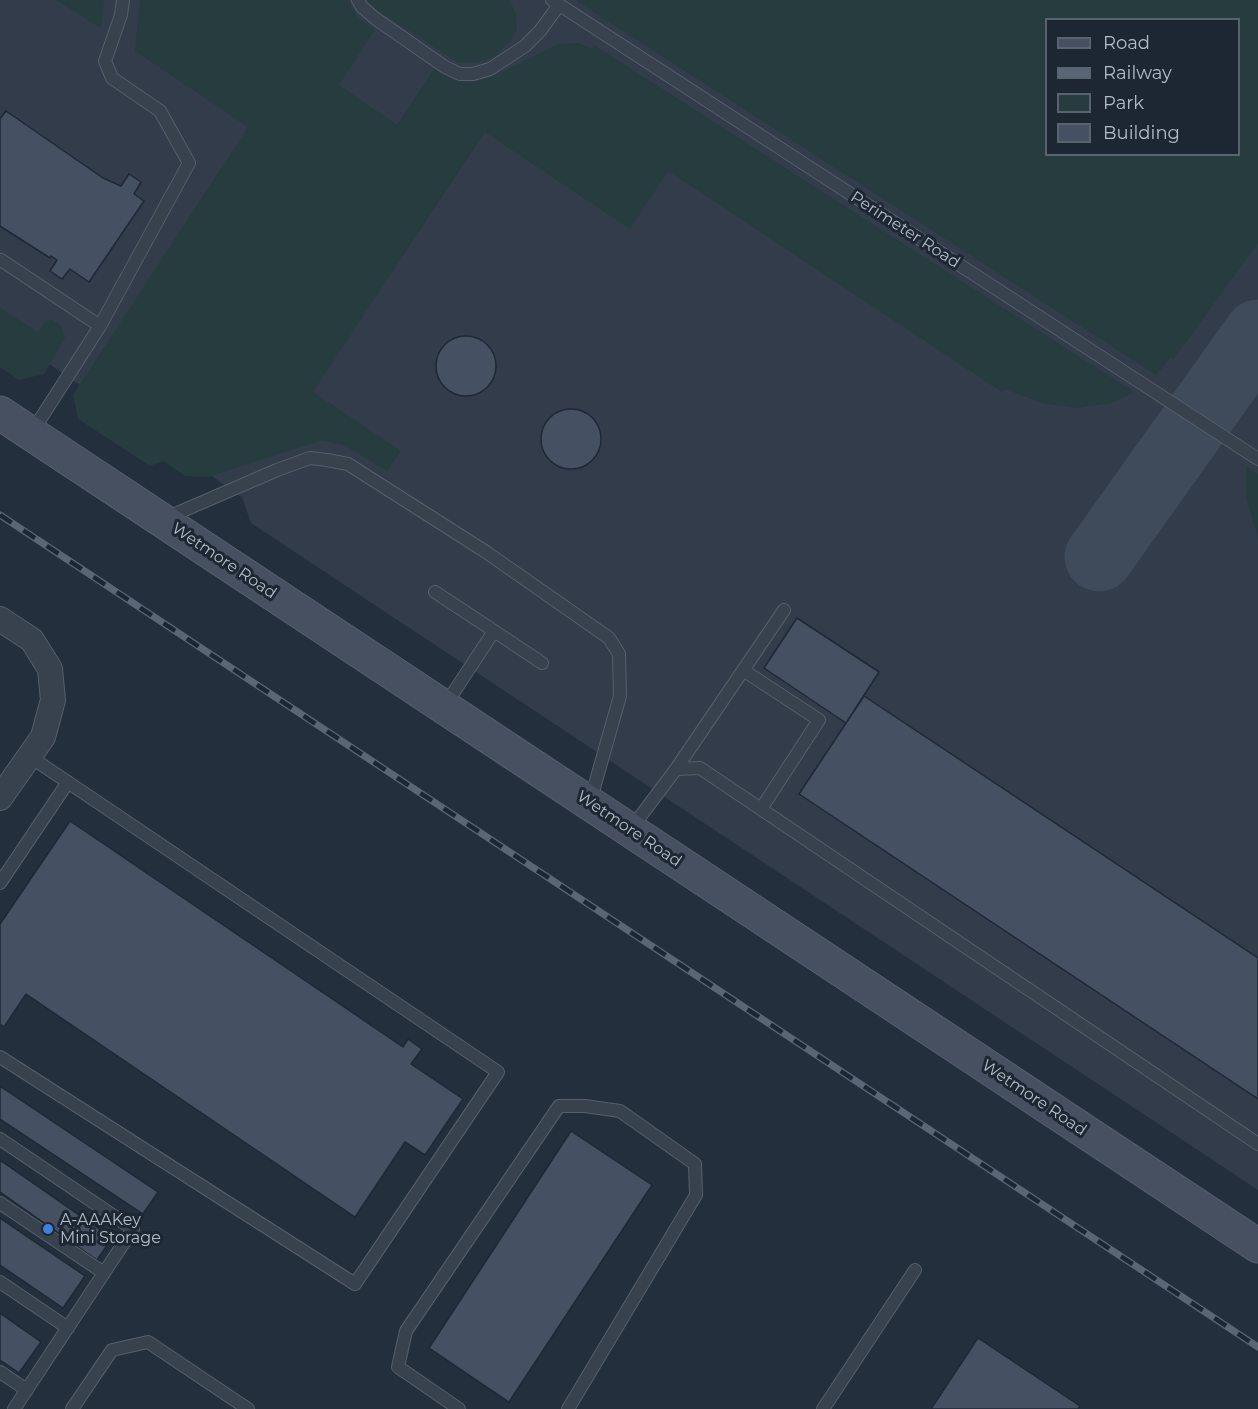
<!DOCTYPE html>
<style>
body{margin:0}
#map{position:relative;width:1258px;height:1409px;overflow:hidden;background:#242f3e;font-family:Montserrat,sans-serif}
canvas{display:block}
.legend{position:absolute;left:1045px;top:18px;width:195px;height:138px;box-sizing:border-box;background:#1d2633;border:2px solid #59626f;margin:0;padding:8px 10px;list-style:none;font-size:18px;color:#b4bcc9}
.legend li{display:flex;align-items:center;gap:12px;height:30px}
.legend b{width:30px;border:2px solid #59626f}
</style>
<div id="map">
<canvas width="1258" height="1409"></canvas>
<ul class="legend">
<li><b style="height:8px;background:#465061"></b>Road</li>
<li><b style="height:8px;background:#5a6575"></b>Railway</li>
<li><b style="height:16px;background:#263c3f"></b>Park</li>
<li><b style="height:16px;background:#455162"></b>Building</li>
</ul>
</div>
<script>
const context = document.querySelector('canvas').getContext('2d');
context.lineJoin = 'round';
function fillPath(path, color) { context.fillStyle = color; context.fill(path, 'evenodd'); }
const toPath = rows => new Path2D(rows.map(r => 'M' + r).join(''));
function strokePath(path, color, width, dash) { context.strokeStyle = color; context.lineWidth = width; context.lineCap = dash ? 'butt' : 'round'; context.setLineDash(dash || []); context.stroke(path); }
function label(font, color, halo, rows, align = 'center') {
  context.font = font + ' Montserrat,sans-serif'; context.lineWidth = 6; context.setLineDash([]); context.textBaseline = 'middle'; context.strokeStyle = halo; context.fillStyle = color; for (const [text, x, y, turn = 0] of rows) {
    context.save(); context.translate(x, y); context.rotate((+turn || 0) * Math.PI / 180); context.textAlign = isNaN(turn) ? turn : align; if (halo) context.strokeText(text, 0, 0); context.fillText(text, 0, 0); context.restore();
  }
}
const airport = toPath([
 [0,0,1258,0,1258,1190,251,523,242,497,0,330],
 [1046,20,1238,20,1238,154,1046,154]
]);
const green = toPath([
 [56,0,104,0,101,28],
 [140,0,348,0,357,16,375,30,339,85,397,125,434,69,455,81,474,82,494,76,559,44,579,43,592,49,594,45,1134,392,1111,403,1077,408,1042,403,1005,389,1002,392,668,171,630,229,485,132,313,392,401,451,387,471,346,446,322,440,208,477,185,476,164,461,150,466,78,419,73,395,248,127,135,51],
 [367,0,509,0,516,13,517,29,511,41,493,57,476,63,458,63,385,15,383,17],
 [575,0,1258,0,1258,243,1174,359,1171,357,1156,375],
 [1046,20,1238,20,1238,154,1046,154],
 [0,308,38,332,46,321,52,320,60,325,65,338,44,374,19,380,0,367],
 [1246,466,1258,474,1258,537,1246,498]
]);
const taxiway = toPath([
 [1099,557,1258,334]
]);
const building = toPath([
 [6,111,103,178,121,186,129,174,141,182,134,194,144,201,89,282,70,269,62,279,50,271,57,260,51,256,50,258,0,226,0,119,6,111],
 '436 366a30 30 0 1 1 60 0a30 30 0 1 1-60 0Z',
 '541 439a30 30 0 1 1 60 0a30 30 0 1 1-60 0Z',
 [797,618,879,672,846,723,764,668,797,618],
 [864,696,1258,958,1258,1099,799,794,864,696],
 [70,821,403,1047,408,1039,422,1049,411,1064,463,1099,425,1155,405,1142,355,1217,26,994,4,1027,0,1024,0,924,70,821],
 [0,1086,158,1192,143,1214,0,1119,0,1086],
 [571,1131,652,1185,509,1402,429,1348,571,1131],
 [0,1160,112,1238,97,1260,0,1192,0,1160],
 [0,1218,85,1276,63,1308,0,1265,0,1218],
 [0,1313,41,1342,19,1373,0,1360,0,1313],
 [978,1338,1080,1406,1078,1409,931,1409,978,1338]
]);
const service = toPath([
 [358,0,362,7,376,19,445,67,460,74,473,74,490,69,525,46,540,31,559,5],
 [552,0,1258,459],
 [1,260,100,326],
 [32,432,100,326,189,163,160,111,112,78,105,61,121,15,123,0],
 [166,518,277,470,310,458,327,460,348,464,486,552,609,638,619,654,620,696,590,802],
 [435,592,494,631,444,707],
 [494,631,542,663],
 [743,670,819,720,761,809],
 [676,769,784,610],
 [630,830,676,769,700,768,1258,1144],
 [0,883,68,782],
 [0,1057,355,1284,498,1072,29,756],
 [0,1139,133,1229,14,1409],
 [0,1203,104,1273],
 [0,1282,68,1328],
 [0,1372,27,1390],
 [72,1409,112,1350,148,1342,248,1409],
 [459,1409,398,1367,406,1331,559,1106,585,1106,620,1111,695,1164,696,1195,568,1409],
 [823,1409,915,1270]
]);
const minor = toPath([
 [0,619,32,640,50,669,53,700,43,737,0,798]
]);
const secondary = toPath([
 [0,413,1258,1246]
]);
const rail = toPath([
 [0,515,1258,1347]
]);
const markers = [
 [48,1229,6,"#3f7fe0"]
];
const streetNames = [
 ["Perimeter Road",905,230,33],
 ["Wetmore Road",224,561,34],
 ["Wetmore Road",629,829,34],
 ["Wetmore Road",1034,1098,34]
];
const poiNames = [
 ["A-AAAKey",60,1220],
 ["Mini Storage",60,1238]
];
fillPath(airport, '#323c4b');
fillPath(green, '#263c3f');
strokePath(taxiway, '#3f4a5a', 69);
fillPath(building, '#455162');
strokePath(building, '#1f2835', 1.5);
strokePath(service, '#565f6c', 14);
strokePath(minor, '#565f6c', 26);
strokePath(secondary, '#565f6c', 35);
strokePath(service, '#38414e', 12);
strokePath(minor, '#38414e', 24);
strokePath(secondary, '#465061', 33);
strokePath(rail, '#5a6575', 7);
strokePath(rail, '#1d2633', 4.5, [14]);
for (const [x, y, r, color] of markers) { const dot = new Path2D(); dot.arc(x, y, r, 0, 2 * Math.PI); context.fillStyle = color; context.fill(dot); strokePath(dot, '#1d2633', 2); }
label('16px', '#b4bcc9', '#1d2633', streetNames);
label('16px', '#b4bcc9', '#1d2633', poiNames, 'left');
</script>
